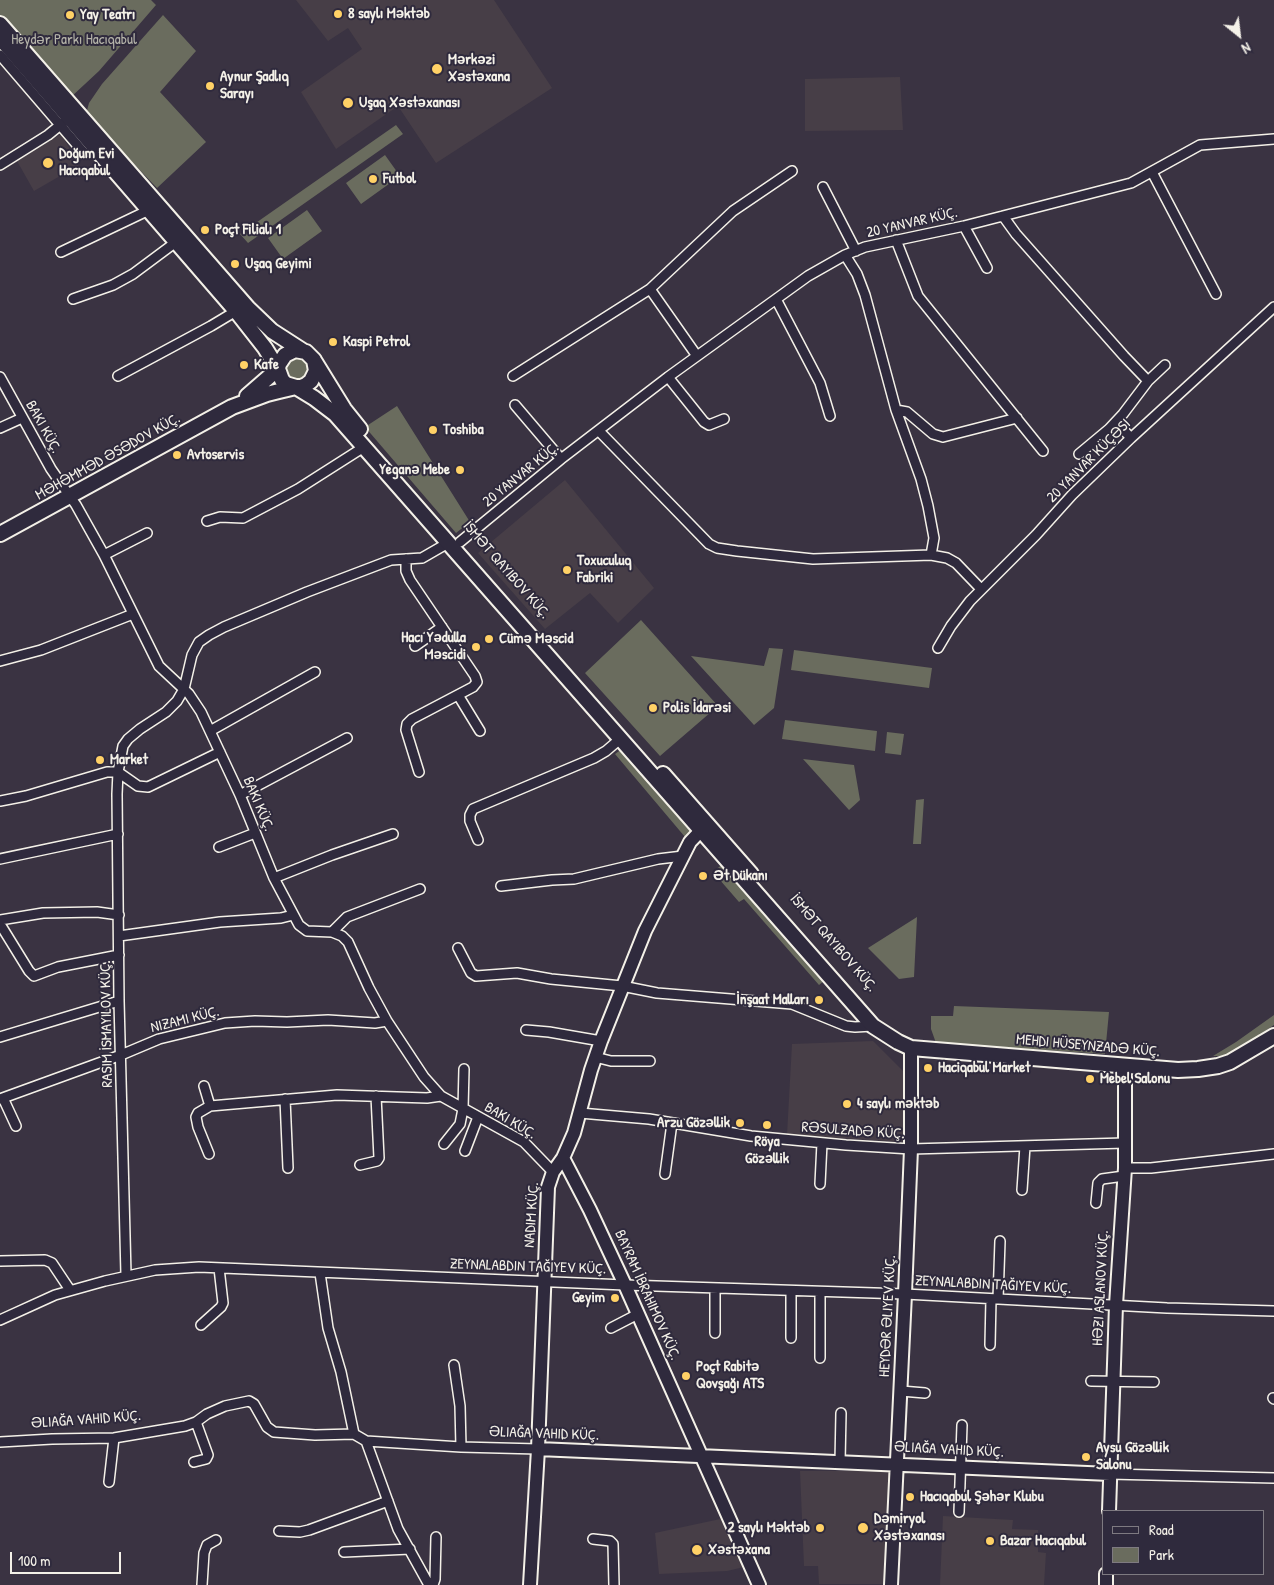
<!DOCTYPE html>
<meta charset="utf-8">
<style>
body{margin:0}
#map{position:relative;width:1274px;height:1585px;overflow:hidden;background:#3a3342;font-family:"Patrick Hand",sans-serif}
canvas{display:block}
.legend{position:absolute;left:1102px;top:1510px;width:162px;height:65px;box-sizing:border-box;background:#2f2a3d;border:1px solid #7e7a81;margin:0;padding:6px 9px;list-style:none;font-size:15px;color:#f4f1e8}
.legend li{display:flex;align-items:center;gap:10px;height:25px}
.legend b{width:25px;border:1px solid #7e7a81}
.north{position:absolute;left:1214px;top:10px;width:50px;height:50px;-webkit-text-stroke:4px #2f2a3d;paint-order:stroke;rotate:151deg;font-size:14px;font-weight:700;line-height:20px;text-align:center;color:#f4f1e8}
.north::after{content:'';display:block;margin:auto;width:18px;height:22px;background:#f4f1e8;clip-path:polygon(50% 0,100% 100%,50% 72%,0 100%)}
.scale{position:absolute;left:10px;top:1552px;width:111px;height:22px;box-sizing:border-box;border:2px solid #f4f1e8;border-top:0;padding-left:6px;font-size:15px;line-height:18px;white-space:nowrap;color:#f4f1e8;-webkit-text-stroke:4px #2f2a3d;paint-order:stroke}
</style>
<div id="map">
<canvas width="1274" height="1585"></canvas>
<ul class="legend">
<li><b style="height:6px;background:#2f2a3d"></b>Road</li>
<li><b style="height:14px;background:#6a6c5e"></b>Park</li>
</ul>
<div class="north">N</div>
<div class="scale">100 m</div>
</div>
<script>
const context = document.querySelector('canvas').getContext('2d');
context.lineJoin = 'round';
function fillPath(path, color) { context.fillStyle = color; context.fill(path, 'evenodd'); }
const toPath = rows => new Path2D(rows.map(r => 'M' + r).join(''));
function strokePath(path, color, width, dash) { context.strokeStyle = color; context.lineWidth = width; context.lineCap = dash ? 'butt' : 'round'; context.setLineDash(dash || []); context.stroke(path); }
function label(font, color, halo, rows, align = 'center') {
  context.font = font + ' "Patrick Hand",sans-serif'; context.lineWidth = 4; context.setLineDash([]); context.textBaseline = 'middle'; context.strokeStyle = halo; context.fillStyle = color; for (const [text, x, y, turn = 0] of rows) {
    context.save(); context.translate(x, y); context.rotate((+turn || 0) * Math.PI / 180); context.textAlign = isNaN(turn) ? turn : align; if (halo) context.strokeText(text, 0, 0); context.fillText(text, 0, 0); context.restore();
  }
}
const built = toPath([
 [296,0,494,0,552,88,436,163,398,106,336,149,301,92,362,49,348,28,328,41],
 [900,77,903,130,805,131,805,79],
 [61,134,79,165,34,191,17,161],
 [565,480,654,588,618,623,590,593,545,629,478,553],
 [873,1041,905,1073,905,1142,787,1135,792,1044],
 [800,1471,891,1471,885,1584,819,1584,818,1566,804,1566],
 [943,1516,1013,1520,1012,1529,1038,1530,1038,1552,1046,1553,1044,1585,940,1585],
 [725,1518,744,1567,727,1571,659,1574,655,1533]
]);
const green = toPath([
 [0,0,151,0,156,5,99,71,71,97,0,15],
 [163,15,196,51,160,92,206,142,157,188,86,114,89,103,102,84],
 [396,125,403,134,248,243,240,234],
 [385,155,400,176,361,204,346,183],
 [307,210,322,231,283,259,268,238],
 '286 369a11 11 0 1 1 22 0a11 11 0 1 1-22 0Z',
 [397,406,470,522,456,533,365,427],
 [641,620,718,706,660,756,585,673],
 [769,648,783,649,774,708,754,725,691,656,764,666],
 [794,650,932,668,929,688,791,670],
 [785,720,877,731,875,751,782,739],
 [887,732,904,734,901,755,885,753],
 [622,749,691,829,685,837,615,754],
 [803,759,854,765,860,800,849,810],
 [924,799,921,844,913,844,916,800],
 [724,863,825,980,819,985,744,899,739,902,713,872],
 [917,917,914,977,899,979,868,948],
 [954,1006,1109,1012,1105,1054,936,1043,931,1029,931,1016,953,1016],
 [1274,1015,1274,1025,1228,1056,1213,1056,1236,1042]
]);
const street = toPath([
 [0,55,85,154],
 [0,165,48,135,64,122],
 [1152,172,1216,294],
 [823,187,856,251],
 [1003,216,1016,234,1124,356,1148,381],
 [964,226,987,268],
 [896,240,918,296,1043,451],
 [61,252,149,210],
 [845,255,857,274,865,295,896,410,921,479,928,506,934,538,931,555],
 [650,289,697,356],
 [73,299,113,285,133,274,176,242],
 [776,299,820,383,830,416],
 [118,376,211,326,236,311],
 [513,376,650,289,733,211,792,171],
 [0,377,51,469,76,505,104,555,159,666,189,694,201,712,240,795,274,878,299,925,307,931,332,932,342,936,348,942,369,988,387,1021,424,1077,441,1096,524,1142,553,1172],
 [668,377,704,422,709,425,724,419],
 [515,405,561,459],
 [896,410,907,412,933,434,943,437,1017,418],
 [1116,422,1131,438],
 [0,428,22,418],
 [599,431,709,544,717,548,737,551,813,559,931,555,947,558,956,563,981,589],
 [1079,454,1109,429,1123,414,1148,381,1165,365],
 [207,521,220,517,243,518,298,489,364,447],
 [460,542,561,459,668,377,808,276,845,255,865,247,964,226,1131,183,1200,145,1274,139],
 [104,555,147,533],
 [406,559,406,571,410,580,475,676,477,682,473,687,412,719,407,724,406,730,419,772],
 [415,646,442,627],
 [938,648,951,626,970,601,1036,535,1072,495,1131,438,1274,307],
 [0,661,41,650,133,614],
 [458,695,480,731],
 [210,731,315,672],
 [240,795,347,738],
 [0,801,26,796,107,772,118,772,138,786,148,787,220,752],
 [478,840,470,821,470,815,473,809,594,758,606,751,620,739],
 [219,847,255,833],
 [0,859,118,834],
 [274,878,332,855,393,834],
 [501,886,552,880,574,879,658,859,683,856],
 [0,920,43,913,97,912,119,915],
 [0,924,29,971,34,976,58,967,119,955],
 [332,932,347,917,420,889],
 [119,936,220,922,281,918,293,915],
 [458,948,471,973,476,976,517,973,551,979,622,986,657,993,792,1004,846,1026,855,1027,873,1026],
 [526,1030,549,1032,601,1041],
 [0,1037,119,1001],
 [595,1057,611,1061,650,1061],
 [204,1086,210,1106],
 [3,1098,16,1126],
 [0,1099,121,1055,159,1039,225,1023,255,1021,287,1022,328,1020,375,1023,387,1021],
 [285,1099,288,1168],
 [580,1113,649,1119,751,1136,846,1145,911,1149,1125,1143],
 [444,1144,460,1124,463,1109,464,1069],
 [465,1151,478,1117],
 [209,1154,198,1127,196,1117,198,1113,210,1106,337,1095,427,1098,441,1096],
 [360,1165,377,1161,379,1158,376,1096],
 [1125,1168,1151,1168,1274,1154],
 [665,1174,672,1123],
 [820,1184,822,1143],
 [1022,1190,1025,1146],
 [1096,1203,1098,1183,1102,1179,1124,1176],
 [0,1261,45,1260,52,1263,70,1290],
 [320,1273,328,1328,341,1372,354,1434],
 [126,1275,119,1001,117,794,118,772,123,746,128,739,140,729,166,712,177,701,184,689,192,655,199,642,209,635,224,627,307,592,391,560,422,558,448,543],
 [791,1291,791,1338],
 [998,1299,1000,1241],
 [0,1320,55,1295,105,1281,155,1270,199,1267,625,1285,905,1294,1167,1308,1274,1311],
 [201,1325,221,1307,223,1303,219,1268],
 [611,1328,638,1314],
 [715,1333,715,1288],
 [990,1345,991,1299],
 [820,1358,820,1292],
 [454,1365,460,1406,461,1447],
 [1091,1381,1154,1382],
 [901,1391,925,1393],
 [1273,1398,1274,1399],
 [366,1441,398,1529,429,1585],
 [0,1442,52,1439,114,1438,185,1426,196,1422,207,1414,225,1406,249,1401,254,1404,267,1427,274,1432,315,1435,354,1434,366,1441,461,1447,538,1449],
 [194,1462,206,1459,208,1455,196,1422],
 [840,1462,841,1413],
 [1110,1474,1274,1478],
 [109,1482,114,1438],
 [959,1512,962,1425],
 [279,1531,300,1532,309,1530,388,1501],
 [593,1539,610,1541,613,1544,614,1585],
 [344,1552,410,1549],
 [202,1585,204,1553,207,1545,216,1540],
 [433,1585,435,1579,436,1537]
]);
const secondary = toPath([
 [563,1158,590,1210,625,1285,759,1585],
 [538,1449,1110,1474],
 [1109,1511,1116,1305,1125,1168,1125,1066],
 [530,1585,538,1449,548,1187,553,1172,563,1158,574,1133,591,1070,601,1041,645,931,690,842,707,824],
 [891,1585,905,1294,911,1149,911,1048],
 [1106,1585,1106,1574]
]);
const primary = toPath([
 [0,24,248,308,272,331,303,351],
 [0,38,236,311,265,348,278,369,247,396],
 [315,362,344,409,360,429],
 [0,534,232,407,267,394,279,391,296,387,301,387,306,385,311,381,316,371,314,360,306,352,295,350,285,355,279,364,278,369,282,380,286,384,296,387,314,398,335,414,873,1026,898,1042,911,1048,1178,1070,1198,1069,1218,1066,1230,1062,1274,1036],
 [663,774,751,874]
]);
const markers = [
 [338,14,5,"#ffd166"],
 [70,15,5,"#ffd166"],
 [437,69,6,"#ffd166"],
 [210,86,5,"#ffd166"],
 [348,103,6,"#ffd166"],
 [48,163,6,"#ffd166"],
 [373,179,5,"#ffd166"],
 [205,230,5,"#ffd166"],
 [235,264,5,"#ffd166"],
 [333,342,5,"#ffd166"],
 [244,365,5,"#ffd166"],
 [433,430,5,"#ffd166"],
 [177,455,5,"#ffd166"],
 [460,470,5,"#ffd166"],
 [567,570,5,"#ffd166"],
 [489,639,5,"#ffd166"],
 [476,647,5,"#ffd166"],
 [653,708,5,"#ffd166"],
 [100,760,5,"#ffd166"],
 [703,876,5,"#ffd166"],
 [819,1000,5,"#ffd166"],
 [928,1068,5,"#ffd166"],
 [1090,1079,5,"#ffd166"],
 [847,1104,5,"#ffd166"],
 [740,1123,5,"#ffd166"],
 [767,1125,5,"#ffd166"],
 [615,1298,5,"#ffd166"],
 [686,1376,5,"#ffd166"],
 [1086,1457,5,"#ffd166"],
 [910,1497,5,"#ffd166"],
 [820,1528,5,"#ffd166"],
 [863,1528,6,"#ffd166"],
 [990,1541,5,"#ffd166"],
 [697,1550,6,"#ffd166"]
];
const poiNames = [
 ["8 saylı Məktəb",348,14],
 ["Yay Teatrı",80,15],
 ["Mərkəzi",448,60],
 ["Xəstəxana",448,77],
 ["Aynur Şadlıq",220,77],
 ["Sarayı",220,94],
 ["Uşaq Xəstəxanası",359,103],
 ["Doğum Evi",59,154],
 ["Hacıqabul",59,171],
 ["Futbol",383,179],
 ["Poçt Filialı 1",215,230],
 ["Uşaq Geyimi",245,264],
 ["Kaspi Petrol",343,342],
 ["Kafe",254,365],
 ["Toshiba",443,430],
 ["Avtoservis",187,455],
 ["Yeganə Mebe",450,470,"right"],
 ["Toxuculuq",577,561],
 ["Fabriki",577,578],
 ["Hacı Yədulla",466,638,"right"],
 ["Məscidi",466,655,"right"],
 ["Cümə Məscid",499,639],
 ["Polis İdarəsi",663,708],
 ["Market",110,760],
 ["Ət Dükanı",713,876],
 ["İnşaat Malları",809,1000,"right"],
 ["Haciqabul Market",938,1068],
 ["Mebel Salonu",1100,1079],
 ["4 saylı məktəb",857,1104],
 ["Arzu Gözəllik",730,1123,"right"],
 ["Röya",767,1142,"center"],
 ["Gözəllik",767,1159,"center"],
 ["Geyim",605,1298,"right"],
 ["Poçt Rabitə",696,1367],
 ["Qovşağı ATS",696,1384],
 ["Aysu Gözəllik",1096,1448],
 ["Salonu",1096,1465],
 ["Hacıqabul Şəhər Klubu",920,1497],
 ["Dəmiryol",874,1519],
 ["Xəstəxanası",874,1536],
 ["2 saylı Məktəb",810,1528,"right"],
 ["Bazar Hacıqabul",1000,1541],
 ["Xəstəxana",708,1550]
];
const parkNames = [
 ["Heydər Parkı Hacıqabul",74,40]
];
const streetNames = [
 ["20 YANVAR KÜÇ.",912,223,-13],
 ["BAKI KÜÇ.",43,427,61],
 ["MƏHƏMMƏD ƏSƏDOV KÜÇ.",108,457,-29],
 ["20 YANVAR KÜÇƏSI",1089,461,-45],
 ["20 YANVAR KÜÇ.",521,475,-39],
 ["İSMƏT QAYIBOV KÜÇ.",506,570,49],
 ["BAKI KÜÇ.",258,804,67],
 ["İSMƏT QAYIBOV KÜÇ.",833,943,49],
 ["NIZAMI KÜÇ.",185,1020,-14],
 ["RASIM İSMAYILOV KÜÇ.",107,1024,-91],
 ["MEHDI HÜSEYNZADƏ KÜÇ.",1088,1046,5],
 ["BAKI KÜÇ.",510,1121,31],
 ["RƏSULZADƏ KÜÇ.",853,1131,4],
 ["NADIM KÜÇ.",532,1215,-86],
 ["ZEYNALABDIN TAĞIYEV KÜÇ.",528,1267,2],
 ["ZEYNALABDIN TAĞIYEV KÜÇ.",993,1285,3],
 ["HƏZI ASLANOV KÜÇ.",1101,1288,-87],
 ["BAYRAM İBRAHIMOV KÜÇ.",647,1295,66],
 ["HEYDƏR ƏLIYEV KÜÇ.",888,1316,-87],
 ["ƏLIAĞA VAHID KÜÇ.",86,1420,-4],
 ["ƏLIAĞA VAHID KÜÇ.",544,1434,2],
 ["ƏLIAĞA VAHID KÜÇ.",949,1450,3]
];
fillPath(built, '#473e47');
fillPath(green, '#6a6c5e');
strokePath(street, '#f4f1e8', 12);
strokePath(secondary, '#f4f1e8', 16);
strokePath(primary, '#f4f1e8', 18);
strokePath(street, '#2f2a3d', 9);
strokePath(secondary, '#2f2a3d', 12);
strokePath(primary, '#2f2a3d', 14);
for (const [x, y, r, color] of markers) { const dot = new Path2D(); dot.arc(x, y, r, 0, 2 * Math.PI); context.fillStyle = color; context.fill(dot); strokePath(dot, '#2f2a3d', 2); }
label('bold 15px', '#f4f1e8', '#2f2a3d', poiNames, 'left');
label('15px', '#b6b5aa', '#2f2a3d', parkNames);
label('15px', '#f4f1e8', '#2f2a3d', streetNames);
</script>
